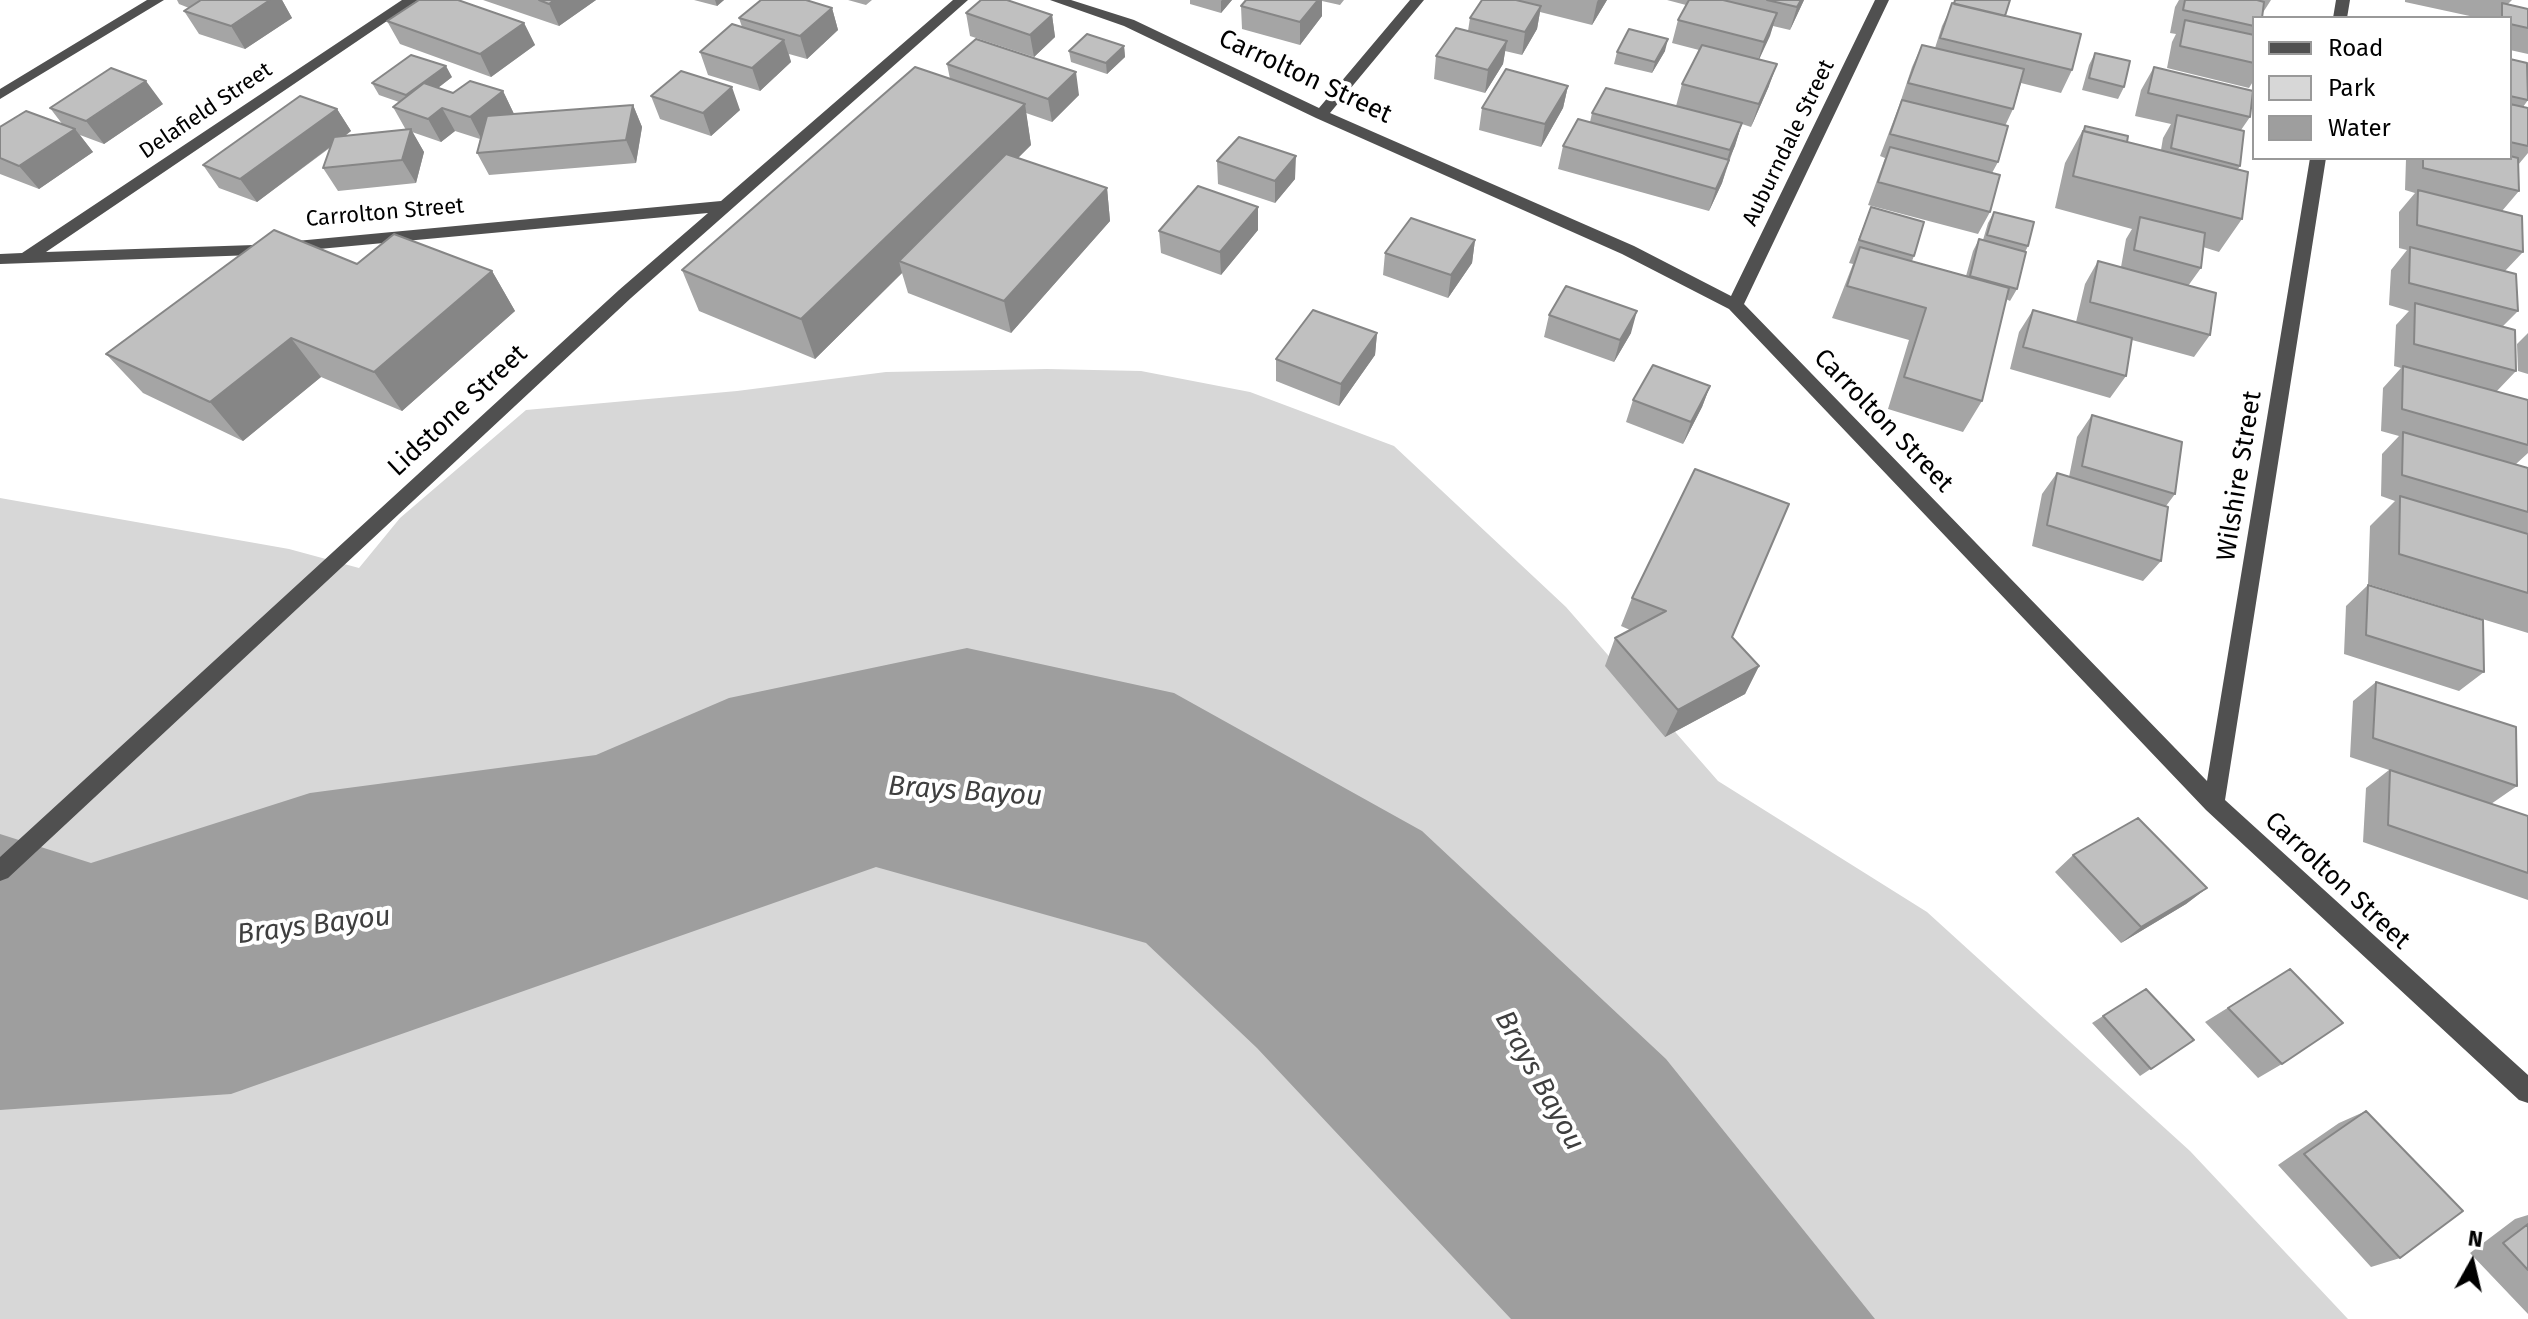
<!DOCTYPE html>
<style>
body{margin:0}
#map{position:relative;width:2528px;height:1319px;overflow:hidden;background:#fff;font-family:"Fira Sans",sans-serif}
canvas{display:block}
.legend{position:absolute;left:2252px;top:16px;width:260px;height:144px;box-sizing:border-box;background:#fff;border:2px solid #999;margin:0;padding:10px 14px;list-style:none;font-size:24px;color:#000}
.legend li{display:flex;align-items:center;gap:16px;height:40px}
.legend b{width:40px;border:2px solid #999}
.north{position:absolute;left:2432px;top:1223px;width:80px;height:80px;-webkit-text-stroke:6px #fff;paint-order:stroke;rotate:8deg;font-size:22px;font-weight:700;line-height:32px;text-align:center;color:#000}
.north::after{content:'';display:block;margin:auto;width:28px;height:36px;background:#000;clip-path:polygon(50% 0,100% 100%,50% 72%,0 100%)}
</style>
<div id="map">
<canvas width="2528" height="1319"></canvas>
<ul class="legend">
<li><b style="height:10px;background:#505050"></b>Road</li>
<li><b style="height:22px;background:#d7d7d7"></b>Park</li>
<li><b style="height:22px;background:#9e9e9e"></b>Water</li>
</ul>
<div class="north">N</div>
</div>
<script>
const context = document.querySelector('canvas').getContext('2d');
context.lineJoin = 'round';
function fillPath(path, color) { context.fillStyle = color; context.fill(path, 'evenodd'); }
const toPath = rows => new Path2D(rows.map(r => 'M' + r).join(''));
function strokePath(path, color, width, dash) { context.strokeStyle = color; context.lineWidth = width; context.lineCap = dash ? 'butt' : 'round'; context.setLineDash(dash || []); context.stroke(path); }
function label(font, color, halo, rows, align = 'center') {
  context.font = font + ' "Fira Sans",sans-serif'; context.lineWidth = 8; context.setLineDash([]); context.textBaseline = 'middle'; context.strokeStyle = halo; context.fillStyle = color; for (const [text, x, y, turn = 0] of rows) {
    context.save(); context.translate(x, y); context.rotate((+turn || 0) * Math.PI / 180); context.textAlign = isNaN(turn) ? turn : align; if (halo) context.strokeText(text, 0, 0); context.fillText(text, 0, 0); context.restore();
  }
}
const green = toPath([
 [1047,369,1141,371,1250,392,1394,446,1566,607,1718,781,1927,912,2190,1151,2348,1319,0,1319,0,498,289,549,359,568,400,518,526,410,737,391,886,372]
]);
const water = toPath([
 [967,648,1174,693,1422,831,1666,1059,1875,1319,1511,1319,1257,1048,1146,943,876,867,231,1094,0,1110,0,834,91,863,310,793,596,755,729,698]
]);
const minor = toPath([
 [147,0,164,0,0,99,0,89,147,0],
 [402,0,418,0,46,252,254,245,721,201,953,0,968,0,631,298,8,878,0,881,0,857,619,290,708,213,254,255,0,264,0,254,22,253,402,0],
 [1050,0,1071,0,1134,20,1319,108,1410,0,1424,0,1330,113,1634,246,1731,296,1875,0,1889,0,1744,304,2207,781,2310,158,2326,158,2225,800,2528,1075,2528,1103,2519,1100,2206,810,1729,309,1622,254,1316,118,1124,26,1050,0],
 [2336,0,2350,0,2347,18,2333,18,2336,0]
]);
const wall = toPath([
 [177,0,282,0,292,18,245,49,199,34,184,11,189,8,179,4],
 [483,0,596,0,559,26],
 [694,0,724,0,717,6],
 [848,0,872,0,866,5],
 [1190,0,1232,0,1221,13,1190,4],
 [1246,0,1344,0,1340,5,1322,1,1322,16,1300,45,1242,29,1241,6],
 [1521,0,1607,0,1592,25,1540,12,1537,29,1522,55,1505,51,1503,64,1485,93,1434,79,1436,56,1468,31,1470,18],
 [1667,0,1804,0,1790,30,1773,26,1759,59,1769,86,1751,127,1742,124,1722,183,1709,211,1558,169,1563,146,1590,122,1592,113,1676,106,1682,84,1699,50,1672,43,1678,20,1686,5],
 [1955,0,2010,0,2005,16,2072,70,2061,93,2021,83,2013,109,2005,126,1998,162,1992,173,1990,212,1978,234,1868,205,1885,158,1880,156,1899,106,1912,67,1922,45,1935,48,1942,26],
 [2179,0,2271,0,2262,14,2254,18,2254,80,2249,88,2167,68,2172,42,2176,34,2170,33,2175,7],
 [2405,0,2512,0,2508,4,2528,9,2528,54,2510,50,2510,18,2479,18,2405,2],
 [832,8,838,30,807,59,789,54,791,62,760,91,708,75,700,52,742,27,739,18],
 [966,13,1052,15,1055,37,1034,57,970,36],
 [387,21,524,23,535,45,491,77,400,44],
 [1124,46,1125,57,1107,74,1071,62,1069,51],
 [1665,51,1652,73,1614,64,1617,52],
 [2095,53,2124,87,2118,99,2082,90,2089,65],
 [947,64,1079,95,1052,122,1026,113,1031,145,1018,158,1107,188,1110,221,1011,333,908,293,902,273,815,359,699,311,682,270,950,79],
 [2154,67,2250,117,2241,130,2240,166,2238,169,2242,219,2219,252,2203,247,2201,268,2188,286,2210,335,2194,357,2132,340,2126,376,2110,398,2010,369,2019,332,2033,310,2076,322,2085,284,2098,261,2121,267,2126,239,2132,229,2055,208,2065,163,2085,126,2127,142,2161,150,2163,138,2171,124,2135,116,2141,90],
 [452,77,438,88,453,93,503,91,514,114,633,105,642,127,636,163,489,175,477,153,480,139,455,131,441,142,412,132,424,152,416,183,338,191,323,168,331,147,257,202,219,188,203,165,337,109,351,131,345,136,406,130,393,107,399,102,379,95,372,83],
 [1568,86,1563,108,1541,147,1479,130,1482,108],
 [651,96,740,110,711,136,660,119],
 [2510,96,2528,100,2523,107,2528,108,2528,153,2518,165,2519,191,2502,211,2523,252,2505,271,2518,311,2503,326,2516,371,2496,392,2528,445,2528,453,2516,464,2528,468,2528,633,2368,584,2370,526,2395,501,2381,496,2382,454,2399,436,2381,431,2383,388,2401,368,2394,366,2396,325,2409,311,2389,305,2391,270,2407,250,2399,248,2399,212,2415,193,2405,190,2406,159,2510,158],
 [163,104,104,144,80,135,93,152,39,189,0,174,0,127,63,125,50,108],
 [1217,161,1295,179,1275,203,1218,184],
 [1258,207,1258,230,1221,275,1161,253,1159,231],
 [1871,207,1914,256,1912,261,1966,276,1973,251,1979,239,1983,240,1988,223,1994,212,2028,246,2025,252,2017,289,2010,301,2006,299,1982,401,1963,432,1888,409,1909,340,1832,318,1853,264,1849,263],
 [1475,240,1472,263,1448,298,1383,275,1385,253],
 [357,264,492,271,515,311,402,411,321,377,243,441,143,393,106,354],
 [1549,315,1631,333,1614,362,1544,337],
 [1377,333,1375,355,1339,406,1276,381,1276,359],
 [2528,333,2528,374,2518,371,2517,344],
 [1710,386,1702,407,1683,444,1626,422,1633,400],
 [2092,415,2175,494,2166,506,2161,561,2143,581,2032,546,2042,494,2057,473,2069,477,2077,437],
 [2368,585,2484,672,2459,691,2344,654,2346,606],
 [1632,598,1732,637,1759,666,1745,694,1665,737,1605,666,1615,638,1630,630,1621,626],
 [2376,682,2517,786,2491,804,2528,816,2528,900,2363,842,2366,788,2389,770,2350,757,2353,701],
 [2073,855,2207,888,2186,904,2121,943,2055,872],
 [2290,969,2282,1064,2258,1078,2205,1022],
 [2103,1016,2194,1040,2140,1076,2092,1023],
 [2366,1111,2400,1258,2371,1267,2278,1165,2339,1123],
 [2528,1215,2528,1314,2470,1253,2515,1219]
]);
const shadedWall = toPath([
 [270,0,282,0,292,18,245,49,231,26],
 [554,0,596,0,559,26,549,4],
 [715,0,724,0,717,6],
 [1222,0,1232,0,1221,13,1221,1],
 [1318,0,1322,0,1322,16,1300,45,1300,22],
 [1598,0,1607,0,1592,25,1597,2],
 [1801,0,1804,0,1790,30,1797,7],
 [1541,6,1537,29,1522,55,1525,32],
 [832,8,838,30,807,59,800,36],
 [1777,13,1770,36,1757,64,1764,42],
 [1052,15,1055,37,1034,57,1030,35],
 [524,23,535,45,491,77,480,54],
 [1668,39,1665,51,1652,73,1655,62],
 [784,40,791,62,760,91,752,68],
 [1507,41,1503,64,1485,93,1488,70],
 [1124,46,1125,57,1107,74,1106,63],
 [1777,64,1769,86,1751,127,1759,104],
 [446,66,452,77,413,107,406,95],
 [1076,72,1079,95,1052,122,1048,99],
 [146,81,163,104,104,144,86,121],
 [1568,86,1563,108,1541,147,1545,124],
 [732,87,740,110,711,136,703,113],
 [503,91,514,114,482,140,470,117],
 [1025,104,1031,145,910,265,899,261,902,273,815,359,801,319],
 [633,105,642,127,636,163,626,140],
 [442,108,455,131,441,142,428,119],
 [337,109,351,131,257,202,240,179],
 [1742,123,1735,146,1723,173,1730,150],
 [75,129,93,152,39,189,19,166],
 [411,129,424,152,416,183,402,160],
 [1296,156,1295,179,1275,203,1275,181],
 [1729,160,1722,183,1709,211,1716,189],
 [1107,188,1110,221,1011,333,1004,301],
 [1258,207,1258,230,1221,275,1220,252],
 [1475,240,1472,263,1448,298,1451,275],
 [492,271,515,311,402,411,374,372],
 [1637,311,1631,333,1614,362,1620,340],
 [1377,333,1375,355,1339,406,1341,384],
 [291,338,321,377,243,441,210,402],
 [1710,386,1702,407,1683,444,1691,422],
 [1759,666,1745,694,1665,737,1678,710],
 [2207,888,2186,904,2121,943,2141,927]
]);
const building = toPath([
 [201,0,270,0,231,26,184,11,201,0],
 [419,0,458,0,524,23,480,54,387,21,419,0],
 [539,0,554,0,549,4,539,0],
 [761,0,806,0,832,8,800,36,739,18,761,0],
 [981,0,1007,0,1052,15,1030,35,966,13,981,0],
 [1246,0,1318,0,1300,22,1241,6,1246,0],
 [1482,0,1516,0,1541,6,1525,32,1470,18,1482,0],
 [1689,0,1723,0,1777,13,1764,42,1678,20,1689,0],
 [1767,0,1801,0,1797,7,1767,0],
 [1955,0,2010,0,2005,16,1954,4,1955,0],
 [2185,0,2257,0,2264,2,2262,18,2254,18,2254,26,2183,10,2185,0],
 [1952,3,2081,34,2072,70,1940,38,1952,3],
 [2502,3,2528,9,2528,28,2510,24,2510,18,2502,18,2502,3],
 [2185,20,2254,35,2254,63,2180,46,2185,20],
 [732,24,784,40,752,68,700,52,732,24],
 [1456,28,1507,41,1488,70,1436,56,1456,28],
 [1629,29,1668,39,1655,62,1617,52,1629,29],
 [1087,34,1124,46,1106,63,1069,51,1087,34],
 [976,39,1076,72,1048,99,947,64,976,39],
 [1702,45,1777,64,1759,104,1682,84,1702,45],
 [1922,45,2024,69,2013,109,1908,83,1922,45],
 [2095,53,2130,61,2124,87,2089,78,2095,53],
 [411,55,446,66,406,95,372,83,411,55],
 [2510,59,2527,63,2528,100,2510,96,2510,59],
 [915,67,1025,104,801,319,682,270,915,67],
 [2154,67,2253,91,2250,117,2148,93,2154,67],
 [111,68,146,81,86,121,50,108,111,68],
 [1506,69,1568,86,1545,124,1482,108,1506,69],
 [681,71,732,87,703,113,651,96,681,71],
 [470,81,503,91,470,117,442,108,428,119,393,107,424,83,453,93,470,81],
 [1606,88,1742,123,1730,150,1592,113,1606,88],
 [300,96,337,109,240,179,203,165,300,96],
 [1902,100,2008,126,1998,162,1890,134,1902,100],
 [2510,104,2528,108,2528,146,2510,142,2510,104],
 [633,105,626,140,477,153,487,116,633,105],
 [26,111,75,129,19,166,0,158,0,127,26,111],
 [2177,115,2244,131,2240,166,2171,148,2177,115],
 [1578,119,1729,160,1716,189,1563,146,1578,119],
 [2085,126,2128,136,2127,142,2084,131,2085,126],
 [411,129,402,160,323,168,334,137,411,129],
 [2083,131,2248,172,2242,219,2073,176,2083,131],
 [1239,137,1296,156,1275,181,1217,161,1239,137],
 [1890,147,2000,175,1990,212,1878,182,1890,147],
 [1006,154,1107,188,1004,301,899,261,1006,154],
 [2510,156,2518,158,2519,191,2423,168,2423,158,2510,158,2510,156],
 [1198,186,1258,207,1220,252,1159,231,1198,186],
 [2418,190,2522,216,2523,252,2417,225,2418,190],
 [1871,207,1924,222,1914,256,1859,240,1871,207],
 [1994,212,2034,222,2028,246,1987,235,1994,212],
 [2140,217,2205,233,2201,268,2134,250,2140,217],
 [1411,218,1475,240,1451,275,1385,253,1411,218],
 [274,230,357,264,394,234,492,271,374,372,291,338,210,402,106,354,274,230],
 [1979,239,2026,252,2017,289,1970,276,1979,239],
 [1860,247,2009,288,1982,401,1904,377,1926,308,1847,286,1860,247],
 [2410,247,2516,274,2518,311,2409,283,2410,247],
 [2098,261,2216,293,2210,335,2090,302,2098,261],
 [1566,286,1637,311,1620,340,1549,315,1566,286],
 [2415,303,2515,330,2516,371,2414,344,2415,303],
 [1313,310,1377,333,1341,384,1276,359,1313,310],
 [2033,310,2132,338,2126,376,2023,347,2033,310],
 [1653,365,1710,386,1691,422,1633,400,1653,365],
 [2403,366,2528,400,2528,445,2402,409,2403,366],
 [2092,415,2182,442,2175,494,2082,466,2092,415],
 [2403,432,2528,468,2528,512,2402,475,2403,432],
 [1695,469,1789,504,1732,637,1759,666,1678,710,1615,638,1666,611,1632,598,1695,469],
 [2057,473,2168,507,2161,561,2047,525,2057,473],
 [2400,496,2528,534,2528,593,2399,554,2400,496],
 [2368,585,2483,620,2484,672,2366,635,2368,585],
 [2376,682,2516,727,2517,786,2373,738,2376,682],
 [2390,770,2528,816,2528,873,2388,825,2390,770],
 [2138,818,2207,888,2141,927,2073,855,2138,818],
 [2290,969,2343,1023,2282,1064,2228,1008,2290,969],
 [2146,989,2194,1040,2151,1069,2103,1016,2146,989],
 [2366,1111,2463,1211,2400,1258,2304,1154,2366,1111],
 [2528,1224,2528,1270,2503,1243,2528,1224]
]);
const farStreetnames = [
 ["Delafield Street",206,111,-34],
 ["Auburndale Street",1789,143,-64],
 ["Carrolton Street",385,213,-5]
];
const streetNames = [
 ["Carrolton Street",1305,77,25],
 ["Lidstone Street",458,411,-43],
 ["Carrolton Street",1883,421,46],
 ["Wilshire Street",2240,476,-81],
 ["Carrolton Street",2337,881,43]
];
const waterNames = [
 ["Brays Bayou",965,792,4],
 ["Brays Bayou",314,926,-7],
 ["Brays Bayou",1539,1081,61]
];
fillPath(green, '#d7d7d7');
fillPath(water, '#9e9e9e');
fillPath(minor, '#505050');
fillPath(wall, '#a5a5a5');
fillPath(shadedWall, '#868686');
fillPath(building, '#c0c0c0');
strokePath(building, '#868686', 2);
label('22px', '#000', '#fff', farStreetnames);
label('26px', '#000', '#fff', streetNames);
label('italic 28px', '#3f3f3f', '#fff', waterNames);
</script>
